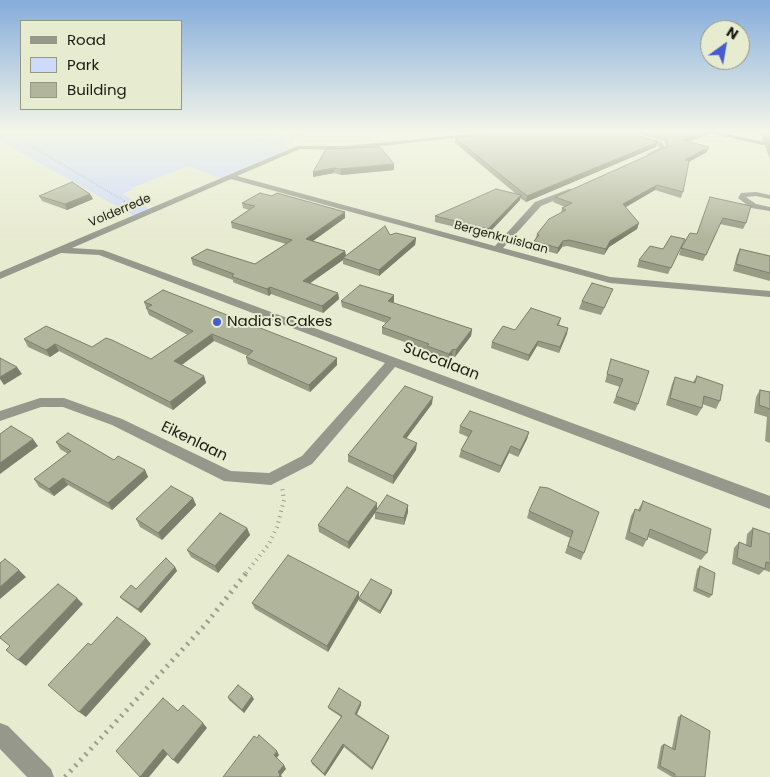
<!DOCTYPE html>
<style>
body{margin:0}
#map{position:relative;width:770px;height:777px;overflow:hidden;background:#e7ebcf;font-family:Poppins,sans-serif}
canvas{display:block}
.legend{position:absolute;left:20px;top:20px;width:162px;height:90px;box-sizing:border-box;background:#e7ebcf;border:1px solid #959984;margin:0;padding:6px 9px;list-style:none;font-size:15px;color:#1b1d13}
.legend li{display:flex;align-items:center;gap:10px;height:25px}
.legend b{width:25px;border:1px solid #959984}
.north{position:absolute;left:700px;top:20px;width:50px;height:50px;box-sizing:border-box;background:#e7ebcf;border:1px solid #959984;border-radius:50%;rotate:32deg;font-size:14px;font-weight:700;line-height:20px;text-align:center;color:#1b1d13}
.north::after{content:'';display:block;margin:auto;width:18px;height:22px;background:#455dd1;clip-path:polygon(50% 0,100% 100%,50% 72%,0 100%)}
</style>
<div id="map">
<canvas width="770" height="777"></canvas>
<ul class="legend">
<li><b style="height:6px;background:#96988c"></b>Road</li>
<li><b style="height:14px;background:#cedafb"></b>Park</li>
<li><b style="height:14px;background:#b1b59b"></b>Building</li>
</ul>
<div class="north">N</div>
</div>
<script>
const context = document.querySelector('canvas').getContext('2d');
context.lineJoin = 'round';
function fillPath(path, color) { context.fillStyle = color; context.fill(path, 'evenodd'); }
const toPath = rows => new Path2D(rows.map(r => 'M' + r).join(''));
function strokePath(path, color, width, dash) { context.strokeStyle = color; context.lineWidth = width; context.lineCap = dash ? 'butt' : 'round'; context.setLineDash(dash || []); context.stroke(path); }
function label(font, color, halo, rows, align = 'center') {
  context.font = font + ' Poppins,sans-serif'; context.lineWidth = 4; context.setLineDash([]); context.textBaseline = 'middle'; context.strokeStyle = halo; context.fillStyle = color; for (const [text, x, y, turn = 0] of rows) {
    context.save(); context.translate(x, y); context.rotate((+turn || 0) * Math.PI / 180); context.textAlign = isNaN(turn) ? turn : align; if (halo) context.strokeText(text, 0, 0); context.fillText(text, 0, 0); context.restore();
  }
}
const green = toPath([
 [0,131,267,131,278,132,286,138,297,131,308,131,292,142,293,144,282,143,289,147,287,149,222,179,189,166,131,188,133,189,122,194,150,209,134,216,0,141]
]);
const stream = toPath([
 [707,131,770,145]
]);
const pathFar3 = toPath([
 [6,131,126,202],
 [179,131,247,137,283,143],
 [292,137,302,131]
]);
const pathFar2 = toPath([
 [124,201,132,206]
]);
const pathFar1 = toPath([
 [246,573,269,544,277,527,284,500,282,487]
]);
const path = toPath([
 [65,777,205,625,247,572]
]);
const minor = toPath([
 [500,131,516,131,346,150,300,149,237,176,495,246,535,202,569,189,572,189,572,193,541,206,503,248,610,277,770,291,770,297,610,283,231,179,72,248,103,250,770,496,770,509,395,367,312,464,271,485,224,481,112,425,63,407,41,407,0,421,0,411,40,398,64,398,122,419,231,471,269,473,302,456,385,363,99,255,61,253,0,279,0,272,297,146,346,146,500,131],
 [616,131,624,131,662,142,666,149,651,156,647,156,647,154,659,148,657,144,616,131],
 [756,192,770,195,770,199,756,196,746,197,756,204,770,207,770,211,751,208,738,198,741,193,756,192],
 [0,723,8,726,51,769,54,777,27,777,0,749,0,723]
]);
const wall = toPath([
 [629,131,709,131,707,135,689,141,707,152,689,162,683,192,681,198,655,190,625,207,639,223,637,229,609,247,604,255,567,246,562,247,557,254,533,247,537,234,561,213,562,208,565,207,553,202,555,197,666,147,664,141],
 [759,131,770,131,770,159],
 [455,138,658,142,656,147,526,202,520,198,520,200,487,235,435,222,435,216,515,193,455,143],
 [326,149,394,170,341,175,334,173,313,177],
 [90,194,93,199,67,210,42,201,39,196],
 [710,197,746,223,743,229,720,224,703,261,679,255,681,248,697,234],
 [242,203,345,218,313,241,345,251,346,256,390,235,416,238,415,245,379,276,343,264,343,260,309,284,338,293,339,299,323,313,271,294,269,296,235,283,233,282,233,280,193,265,191,258,255,264,286,244,232,228,231,222,249,210,243,208],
 [682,245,668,274,637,267,639,260,663,249],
 [740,249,770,256,770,281,733,271,737,255],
 [610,296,601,315,579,309,582,301],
 [341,301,394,302,393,303,472,329,471,336,455,357,452,356,448,361,427,353,427,350,382,334,382,327,386,323,342,307],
 [144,302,337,358,337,365,310,392,248,364,246,357,248,356,214,341,182,365,204,376,206,383,173,410,59,351,50,357,28,347,24,339,92,347,151,359,188,335,149,315],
 [561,318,559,325,568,328,559,353,537,346,528,361,491,348,492,342,515,330],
 [611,359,638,404,635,411,613,403,620,387,605,382],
 [697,376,720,401,716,409,702,404,702,408,697,416,666,405,672,384,675,377,693,382],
 [760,390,770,392,770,443,765,441,767,417,754,413,756,397],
 [432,404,406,439,416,450,393,484,348,462,348,455],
 [460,426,529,432,527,439,518,457,509,453,499,473,459,457,461,450,468,437,459,433],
 [56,442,114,460,145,470,148,477,112,510,68,485,54,496,39,487,34,479,68,454,60,449],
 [193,498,196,505,162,540,140,527,136,519],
 [643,501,707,553,701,560,648,537,643,547,625,539,631,516,635,509,638,510],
 [408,505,408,512,404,525,375,519,375,513,349,549,319,532,318,525],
 [529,511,599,512,584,553,581,560,565,553,570,538,527,518],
 [247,528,250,535,218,573,191,557,187,550],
 [753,528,770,534,770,572,764,570,759,575,732,564,734,548,739,542,746,545,747,534],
 [700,566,712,595,709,598,693,591,697,569],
 [175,567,177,571,141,613,123,600,120,597,136,589],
 [392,590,392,593,380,614,359,601,359,599,328,652,255,609,252,603,359,592,359,598],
 [228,697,254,699,244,713,229,700],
 [361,702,361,705,357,714,389,736,389,738,372,770,344,747,325,776,312,764,311,761,341,717,329,709,328,707],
 [681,715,705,777,672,777,657,768,661,746,664,744,672,748,678,717]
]);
const shadedWall = toPath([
 [707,131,709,131,707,135,680,145,682,140],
 [658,142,656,147,526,202,527,196],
 [709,147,707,152,683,165,685,160],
 [394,164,394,170,341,175,340,169],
 [334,168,334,173,313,177,313,172],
 [657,185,655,190,621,210,623,204],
 [90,194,93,199,67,210,65,204],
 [521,195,520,200,487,235,488,229],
 [345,212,345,218,307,245,306,239],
 [639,223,637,229,609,247,604,255,606,249,610,241],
 [416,238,415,245,379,276,379,270],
 [563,241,562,247,557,254,558,248],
 [345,251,346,257,343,258,343,260,303,288,303,281],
 [270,287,271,294,269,296,267,289],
 [338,293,339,299,323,313,322,306],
 [394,295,394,302,388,308,388,301],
 [568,328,567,334,559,353,560,347],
 [472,329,471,336,455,357,456,350],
 [212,334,214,341,177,368,174,361],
 [538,341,537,346,528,361,529,355],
 [55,344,59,351,50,357,46,350],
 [453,349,452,356,448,361,449,354],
 [337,358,337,365,310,392,309,385],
 [17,367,22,374,4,385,0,379,0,377],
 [204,376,206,383,173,410,170,402],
 [433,397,432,404,402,444,403,437],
 [529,432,527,439,518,457,520,450],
 [33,439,38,446,0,474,0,463],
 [417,443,416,450,393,484,393,476],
 [511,446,509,453,499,473,501,466],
 [145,470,148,477,112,510,108,503],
 [63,478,68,485,54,496,49,489],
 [193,498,196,505,162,540,158,533],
 [377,503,377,510,349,549,348,542],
 [408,505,408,512,404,525,404,518],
 [247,528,250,535,218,573,215,566],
 [175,567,177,571,141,613,138,609],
 [19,570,26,577,0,599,0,587],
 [392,590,392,593,380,614,380,611],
 [359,592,359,599,328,652,327,646],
 [77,598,83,604,26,666,18,660],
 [146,638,151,644,86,717,79,712],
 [252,696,254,699,244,713,242,710],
 [361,702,361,705,356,716,355,714],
 [203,723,207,728,178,764,173,760],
 [389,736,389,738,372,770,372,768],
 [343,744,344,747,325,776,324,774],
 [163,749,168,754,149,777,140,777],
 [277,751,279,755,276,759,274,755],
 [284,765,286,769,281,775,282,777,279,777,278,772]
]);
const building = toPath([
 [511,131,624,131,658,142,527,196,455,138,511,131],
 [646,131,707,131,682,140,709,147,685,160,689,161,683,192,657,185,623,204,639,223,610,241,606,249,569,240,563,241,558,248,534,241,539,235,537,234,549,219,566,210,562,208,572,203,555,197,669,146,665,136,646,131],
 [763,131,770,131,770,148,763,131],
 [380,147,394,164,340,169,334,168,313,172,326,149,380,147],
 [72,182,90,194,65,204,39,196,72,182],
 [496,189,521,195,488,229,435,216,496,189],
 [260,193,272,196,277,193,345,212,306,239,345,251,303,281,338,293,322,306,270,287,267,289,233,277,232,276,234,274,191,258,207,249,255,264,292,240,231,222,255,206,242,203,260,193],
 [710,197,751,206,746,223,723,218,706,255,681,248,690,233,697,234,710,197],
 [385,226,390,235,396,233,416,238,379,270,343,258,385,226],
 [671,236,685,239,671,268,639,260,650,246,663,249,671,236],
 [740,249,770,256,770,273,736,264,740,249],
 [592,283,613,289,604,308,582,301,592,283],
 [360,285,394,295,388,301,472,329,456,350,453,349,449,354,427,346,429,344,382,327,391,318,341,301,360,285],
 [163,290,337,358,309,385,246,357,253,351,212,334,174,361,204,376,170,402,55,344,46,350,24,339,46,326,92,347,106,338,112,340,151,359,193,331,146,308,152,305,144,302,163,290],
 [531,308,561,318,557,325,568,328,560,347,538,341,529,355,492,342,503,326,515,330,531,308],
 [0,358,17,367,0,377,0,358],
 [611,359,649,371,638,404,616,396,623,379,607,374,611,359],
 [697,376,723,385,720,401,704,396,702,408,670,398,675,377,695,383,697,376],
 [405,386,433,397,403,437,417,443,393,476,348,455,405,386],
 [760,390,770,392,770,409,759,405,760,390],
 [470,411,529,432,520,450,511,446,501,466,461,450,472,431,460,426,470,411],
 [11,426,33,439,0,463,0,434,11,426],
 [68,433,114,460,118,456,145,470,108,503,63,478,49,489,34,479,71,451,56,442,68,433],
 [171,486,193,498,158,533,136,519,171,486],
 [347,487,377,503,348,542,318,525,347,487],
 [540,487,548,488,599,512,584,553,568,546,573,531,529,511,540,487],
 [387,495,408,505,404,518,375,512,387,495],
 [643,501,711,529,707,553,650,529,647,540,629,532,635,509,640,511,643,501],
 [220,513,247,528,215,566,187,550,220,513],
 [753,528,770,534,770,563,766,562,765,569,737,558,739,542,751,547,753,528],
 [288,555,359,592,327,646,252,603,288,555],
 [166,558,175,567,138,609,120,597,131,585,136,589,166,558],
 [5,559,19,570,0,587,0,563,5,559],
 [700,566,715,573,712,595,696,588,700,566],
 [371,579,392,590,380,611,359,598,371,579],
 [58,584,77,598,18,660,6,650,10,646,0,638,0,637,58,584],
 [117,617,146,638,79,712,48,685,88,643,91,645,117,617],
 [238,685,252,696,242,710,228,697,238,685],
 [339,688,361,702,355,714,389,736,372,768,343,744,324,774,311,761,342,716,328,707,339,688],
 [163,698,178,711,183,705,203,723,173,760,163,749,140,777,116,751,163,698],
 [681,715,710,731,705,777,675,777,675,774,660,766,664,744,675,750,681,715],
 [259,735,277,751,274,755,284,765,278,772,280,774,279,777,223,777,254,736,257,738,259,735]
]);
const markers = [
 [217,322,5,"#455dd1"]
];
const farStreetnames = [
 ["Volderrede",120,211,-23],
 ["Bergenkruislaan",501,238,15]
];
const poiNames = [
 ["Nadia's Cakes",227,322]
];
const streetNames = [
 ["Succalaan",441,362,21],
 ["Eikenlaan",194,442,26]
];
fillPath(green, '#cedafb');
strokePath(stream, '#6e7892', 3);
strokePath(pathFar3, '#9b9e89', 2, [0.5, 2]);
strokePath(pathFar2, '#9b9e89', 2.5, [0.5, 2.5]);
strokePath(pathFar1, '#9b9e89', 4, [1, 4.5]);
strokePath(path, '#9b9e89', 5, [2, 5.5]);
fillPath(minor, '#96988c');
fillPath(wall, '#989c85');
fillPath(shadedWall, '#7c7f6c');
fillPath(building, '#b1b59b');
strokePath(building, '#7c7f6c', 1);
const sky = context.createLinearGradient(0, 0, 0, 239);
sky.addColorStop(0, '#85acdc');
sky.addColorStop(0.55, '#f4f6e9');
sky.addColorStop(1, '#f4f6e900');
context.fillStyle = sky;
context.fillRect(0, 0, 770, 239);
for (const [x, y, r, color] of markers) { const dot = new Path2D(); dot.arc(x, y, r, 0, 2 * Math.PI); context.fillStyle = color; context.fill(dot); strokePath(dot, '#e7ebcf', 2); }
label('12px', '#1b1d13', '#e7ebcf', farStreetnames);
label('15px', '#1b1d13', '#e7ebcf', poiNames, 'left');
label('15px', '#1b1d13', '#e7ebcf', streetNames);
</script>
